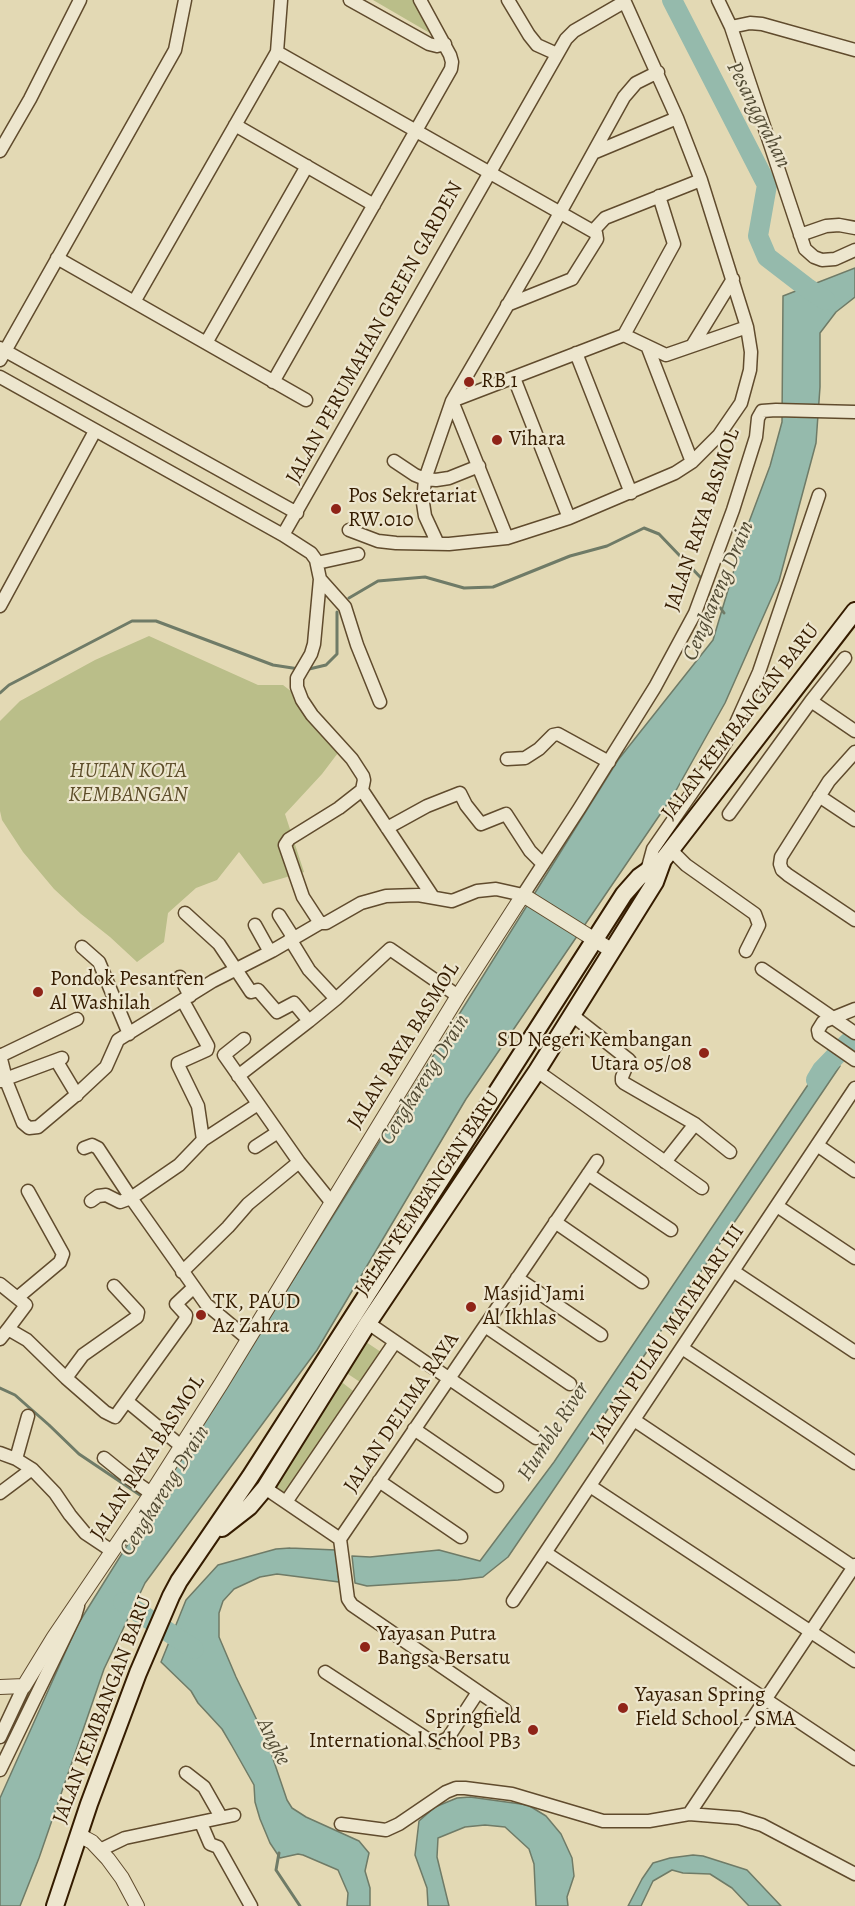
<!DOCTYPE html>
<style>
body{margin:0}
canvas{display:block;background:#e3d9b4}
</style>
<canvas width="855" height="1906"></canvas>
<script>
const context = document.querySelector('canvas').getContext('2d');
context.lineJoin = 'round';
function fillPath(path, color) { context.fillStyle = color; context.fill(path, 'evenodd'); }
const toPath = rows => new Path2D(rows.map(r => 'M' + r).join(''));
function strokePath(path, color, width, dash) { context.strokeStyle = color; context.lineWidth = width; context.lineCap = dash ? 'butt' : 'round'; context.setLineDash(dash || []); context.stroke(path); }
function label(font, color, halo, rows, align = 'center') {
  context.font = font + ' Alegreya,serif'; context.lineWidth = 4.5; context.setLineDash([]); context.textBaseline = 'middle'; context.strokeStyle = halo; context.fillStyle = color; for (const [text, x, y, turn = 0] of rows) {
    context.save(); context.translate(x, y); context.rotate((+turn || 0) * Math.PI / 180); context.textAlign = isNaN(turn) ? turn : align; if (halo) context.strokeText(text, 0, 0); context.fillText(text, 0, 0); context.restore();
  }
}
const green = toPath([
 [373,0,418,0,440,39],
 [149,636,258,685,283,685,324,717,344,745,322,774,285,814,304,872,263,884,239,852,217,880,196,888,168,913,164,942,137,962,110,937,81,914,54,889,23,852,2,820,0,811,0,721,20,701,95,660],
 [363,1340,381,1352,360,1382,342,1370],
 [339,1380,357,1394,289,1497,273,1488]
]);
const water = toPath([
 [855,268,855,297,836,312,820,333,820,387,816,443,779,581,725,703,674,794,466,1099,317,1350,145,1583,104,1669,39,1858,20,1906,0,1906,0,1798,78,1624,618,760,713,640,746,530,770,466,782,422,783,296,855,268],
 [826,1058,840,1066,508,1557,483,1577,458,1580,367,1586,355,1583,352,1556,370,1557,439,1550,480,1561,554,1462,826,1058],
 [290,1548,336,1550,339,1582,277,1574,260,1577,234,1589,223,1601,219,1613,219,1637,236,1677,267,1741,287,1800,292,1808,306,1817,359,1841,369,1853,365,1871,370,1888,370,1906,347,1906,348,1893,338,1870,303,1855,298,1854,280,1858,270,1843,260,1819,255,1802,254,1785,232,1746,222,1729,198,1703,191,1691,161,1662,186,1600,218,1565,276,1549,290,1548],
 [470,1797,528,1805,546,1816,561,1834,572,1858,574,1876,567,1897,568,1906,536,1906,534,1864,529,1849,505,1827,485,1825,465,1827,438,1838,437,1857,449,1906,428,1906,427,1888,415,1855,419,1821,435,1807,457,1798,470,1797],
 [693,1855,703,1856,747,1870,781,1906,749,1906,732,1888,710,1874,683,1873,672,1870,653,1881,641,1906,628,1906,642,1879,653,1863,670,1858,693,1855]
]);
const stream = toPath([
 [706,590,712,596,724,613],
 [349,598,378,581,425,577,464,588,493,587,570,556,607,546,644,528,659,534,703,580],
 [305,670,326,665,337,654,337,612],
 [0,693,9,685,132,621,156,621,273,665,299,669],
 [0,1388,15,1395,49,1425,79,1454,143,1497],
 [279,1853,276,1870,300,1906]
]);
const river = toPath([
 [672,0,767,185,758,236,767,257,806,287,825,300],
 [816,1080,822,1070,849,1042,855,1040],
 [123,1602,194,1649]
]);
const minor = toPath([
 [350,0,429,44,437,46,445,44],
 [508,0,529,35,537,45,557,54],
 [718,0,731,27,805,249,814,257,822,260,835,259,855,250],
 [731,27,750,23,762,24,855,50],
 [277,52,596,233,597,239,572,279,507,305],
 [235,125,374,205],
 [0,151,30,99,80,0],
 [593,153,677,118],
 [593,231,605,218,701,180],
 [800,235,826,226,839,225,855,228],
 [57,258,306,400],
 [134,302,277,52,281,0],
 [624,335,666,355,747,327],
 [206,343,307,166],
 [692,346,733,279],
 [0,348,297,513],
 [648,348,692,462],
 [576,353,631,493],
 [0,360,175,50,185,0],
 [0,377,283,535,311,553,316,560,320,579,314,644,311,654,297,678,297,687,302,700,312,715,352,759,363,776,364,780,362,790,433,897],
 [514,378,569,518],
 [273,382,451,69,452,62,450,55,420,0],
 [452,401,624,335,674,244,659,196],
 [452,401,507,538],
 [394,461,415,475,425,479,436,480,449,478,479,466],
 [349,530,378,541,396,543,449,544,507,538,569,518,675,473,692,462,719,435,741,403,750,370,751,352,747,327,701,180,677,118,624,0],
 [283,535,566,39,574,31,624,2],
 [438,544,425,516,423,503,425,479,452,401,535,258,624,97,636,83,658,72],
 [317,563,358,554],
 [320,579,345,607,357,645,380,702],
 [0,606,95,431],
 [811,701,845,658],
 [855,752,829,781,781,857,780,864,782,870,788,875,855,920],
 [507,759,525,758,539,749,553,735,558,734,609,762],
 [819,796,855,820],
 [729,814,811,701,855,731],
 [387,828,427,806,460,793,466,805,481,824,506,814,530,851,543,864],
 [671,850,686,865,755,914,759,925,746,951],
 [647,871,653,849,716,758,732,732,759,672,819,495],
 [185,913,219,944,251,992,258,990,277,1012,294,1003,309,1021,336,999,390,949,458,996],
 [279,915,293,937],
 [320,923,303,897,285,845,289,839,339,808,362,790],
 [255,925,270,952],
 [290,939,309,970,336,999],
 [82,947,99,962,129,1034],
 [762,969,855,1033],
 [180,977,190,996],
 [183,1001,208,1046,207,1050,178,1063,178,1065,198,1106,203,1140],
 [855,1009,823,1022,818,1030,819,1035,855,1060],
 [572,1015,629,1060,622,1077,622,1081,624,1083,695,1124,730,1152],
 [244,1039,224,1055,299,1162,332,1203],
 [0,1055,7,1083,23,1123,29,1128,38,1127,76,1095,106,1067,118,1040,213,981,272,951,320,923,326,923,361,903,386,896,418,895,452,901,477,891,496,889,523,895,579,809,655,687,695,613,733,510,756,437,758,418,762,411,776,410,855,412],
 [0,1056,77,1019],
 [59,1065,77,1095],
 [537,1071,702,1188],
 [238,1076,309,1021],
 [0,1081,62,1058],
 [817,1145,855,1171],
 [255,1147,278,1132],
 [84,1148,92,1145,98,1148,131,1198,120,1202,106,1195,98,1196,91,1201],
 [665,1162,695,1124],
 [588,1174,671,1230],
 [777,1206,855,1258],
 [555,1222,642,1282],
 [733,1271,855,1352],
 [182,1272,228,1227,248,1204,299,1162],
 [517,1278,601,1335],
 [0,1284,26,1305,8,1329,27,1340,66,1378,105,1412,115,1417,185,1320,186,1315,176,1304,194,1287],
 [17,1298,60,1262,63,1254,28,1191],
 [368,1323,536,1438],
 [485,1326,570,1384],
 [0,1339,8,1329],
 [248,1339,206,1304,131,1198,179,1165,203,1140,258,1104],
 [682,1348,855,1463],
 [66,1378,83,1355,137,1317,138,1312,114,1286],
 [128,1402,181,1446],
 [634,1420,855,1568],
 [414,1429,497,1486],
 [0,1453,16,1459,32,1469,55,1493,70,1515,85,1533,112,1551],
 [104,1458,125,1475,151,1493],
 [16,1459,28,1416],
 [379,1481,461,1537],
 [590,1486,855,1661],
 [265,1488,340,1539],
 [0,1493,32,1469],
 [286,1502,395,1342],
 [546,1553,855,1759],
 [513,1601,855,1088],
 [325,1672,429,1740,440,1742,448,1738,478,1692],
 [505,1710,352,1605,348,1599,340,1539,597,1161],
 [0,1737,24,1686],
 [0,1770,75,1616,78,1606],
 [186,1773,204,1787,221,1817],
 [689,1814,855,1565],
 [201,1823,210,1844,218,1847,251,1906],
 [341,1824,386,1830,399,1824,446,1792,456,1788,465,1788,512,1794,603,1821,649,1821,689,1814,739,1818,762,1825,855,1874],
 [100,1850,125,1838,234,1815]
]);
const tertiary = toPath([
 [0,1687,24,1686,54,1637,149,1497,221,1384,458,996,523,895,611,950],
 [79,1835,92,1842,108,1859,122,1878,137,1906]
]);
const secondary = toPath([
 [222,1528,249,1507,265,1488,368,1323,537,1071,655,882,663,860],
 [55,1906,89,1804,138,1673,171,1596,179,1581,250,1477,624,894,639,877,663,860,855,611]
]);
const markers = [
 [469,382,6,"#8f2418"],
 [497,440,6,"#8f2418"],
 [336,509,6,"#8f2418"],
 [38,992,6,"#8f2418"],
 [704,1053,6,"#8f2418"],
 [471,1307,6,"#8f2418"],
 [201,1315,6,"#8f2418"],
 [365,1647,6,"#8f2418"],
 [623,1708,6,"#8f2418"],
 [533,1730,6,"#8f2418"]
];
const streetNames = [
 ["JALAN PERUMAHAN GREEN GARDEN",375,333,-61],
 ["JALAN RAYA BASMOL",703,520,-71],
 ["JALAN KEMBANGAN BARU",741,722,-52],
 ["JALAN RAYA BASMOL",404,1046,-58],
 ["JALAN KEMBANGAN BARU",428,1194,-56],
 ["JALAN PULAU MATAHARI III",668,1334,-56],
 ["JALAN DELIMA RAYA",402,1413,-56],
 ["JALAN RAYA BASMOL",148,1458,-57],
 ["JALAN KEMBANGAN BARU",103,1710,-69]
];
const poiNames = [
 ["RB 1",481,382],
 ["Vihara",509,440],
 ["Pos Sekretariat",348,497],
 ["RW.010",348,521],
 ["Pondok Pesantren",50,980],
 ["Al Washilah",50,1004],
 ["SD Negeri Kembangan",692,1041,"right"],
 ["Utara 05/08",692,1065,"right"],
 ["Masjid Jami",483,1295],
 ["Al Ikhlas",483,1319],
 ["TK, PAUD",213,1303],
 ["Az Zahra",213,1327],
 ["Yayasan Putra",377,1635],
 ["Bangsa Bersatu",377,1659],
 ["Yayasan Spring",635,1696],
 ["Field School - SMA",635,1720],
 ["Springfield",521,1718,"right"],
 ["International School PB3",521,1742,"right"]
];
const parkNames = [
 ["HUTAN KOTA",128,772],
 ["KEMBANGAN",128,796]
];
const waterNames = [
 ["Pesanggrahan",758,115,63],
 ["Cengkareng Drain",719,591,-67],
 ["Cengkareng Drain",425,1080,-58],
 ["Humble River",554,1432,-57],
 ["Cengkareng Drain",165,1491,-58],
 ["Angke",273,1742,63]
];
fillPath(green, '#babe89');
fillPath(water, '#95baac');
strokePath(water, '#6f7b67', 1.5);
strokePath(stream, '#6f7b67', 3);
strokePath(river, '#95baac', 20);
strokePath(minor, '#604b2d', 15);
strokePath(tertiary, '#604b2d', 16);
strokePath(secondary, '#351c00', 20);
strokePath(minor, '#ede6ce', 12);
strokePath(tertiary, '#ede6ce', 14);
strokePath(secondary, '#ede6ce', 16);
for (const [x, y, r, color] of markers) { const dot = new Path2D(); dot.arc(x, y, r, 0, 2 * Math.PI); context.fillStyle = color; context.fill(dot); strokePath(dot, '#ede6ce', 2); }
label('21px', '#351c00', '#ede6ce', streetNames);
label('21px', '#351c00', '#ede6ce', poiNames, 'left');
label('italic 21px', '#5d4d29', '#ede6ce', parkNames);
label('italic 22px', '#524b34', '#ede6ce', waterNames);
</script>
